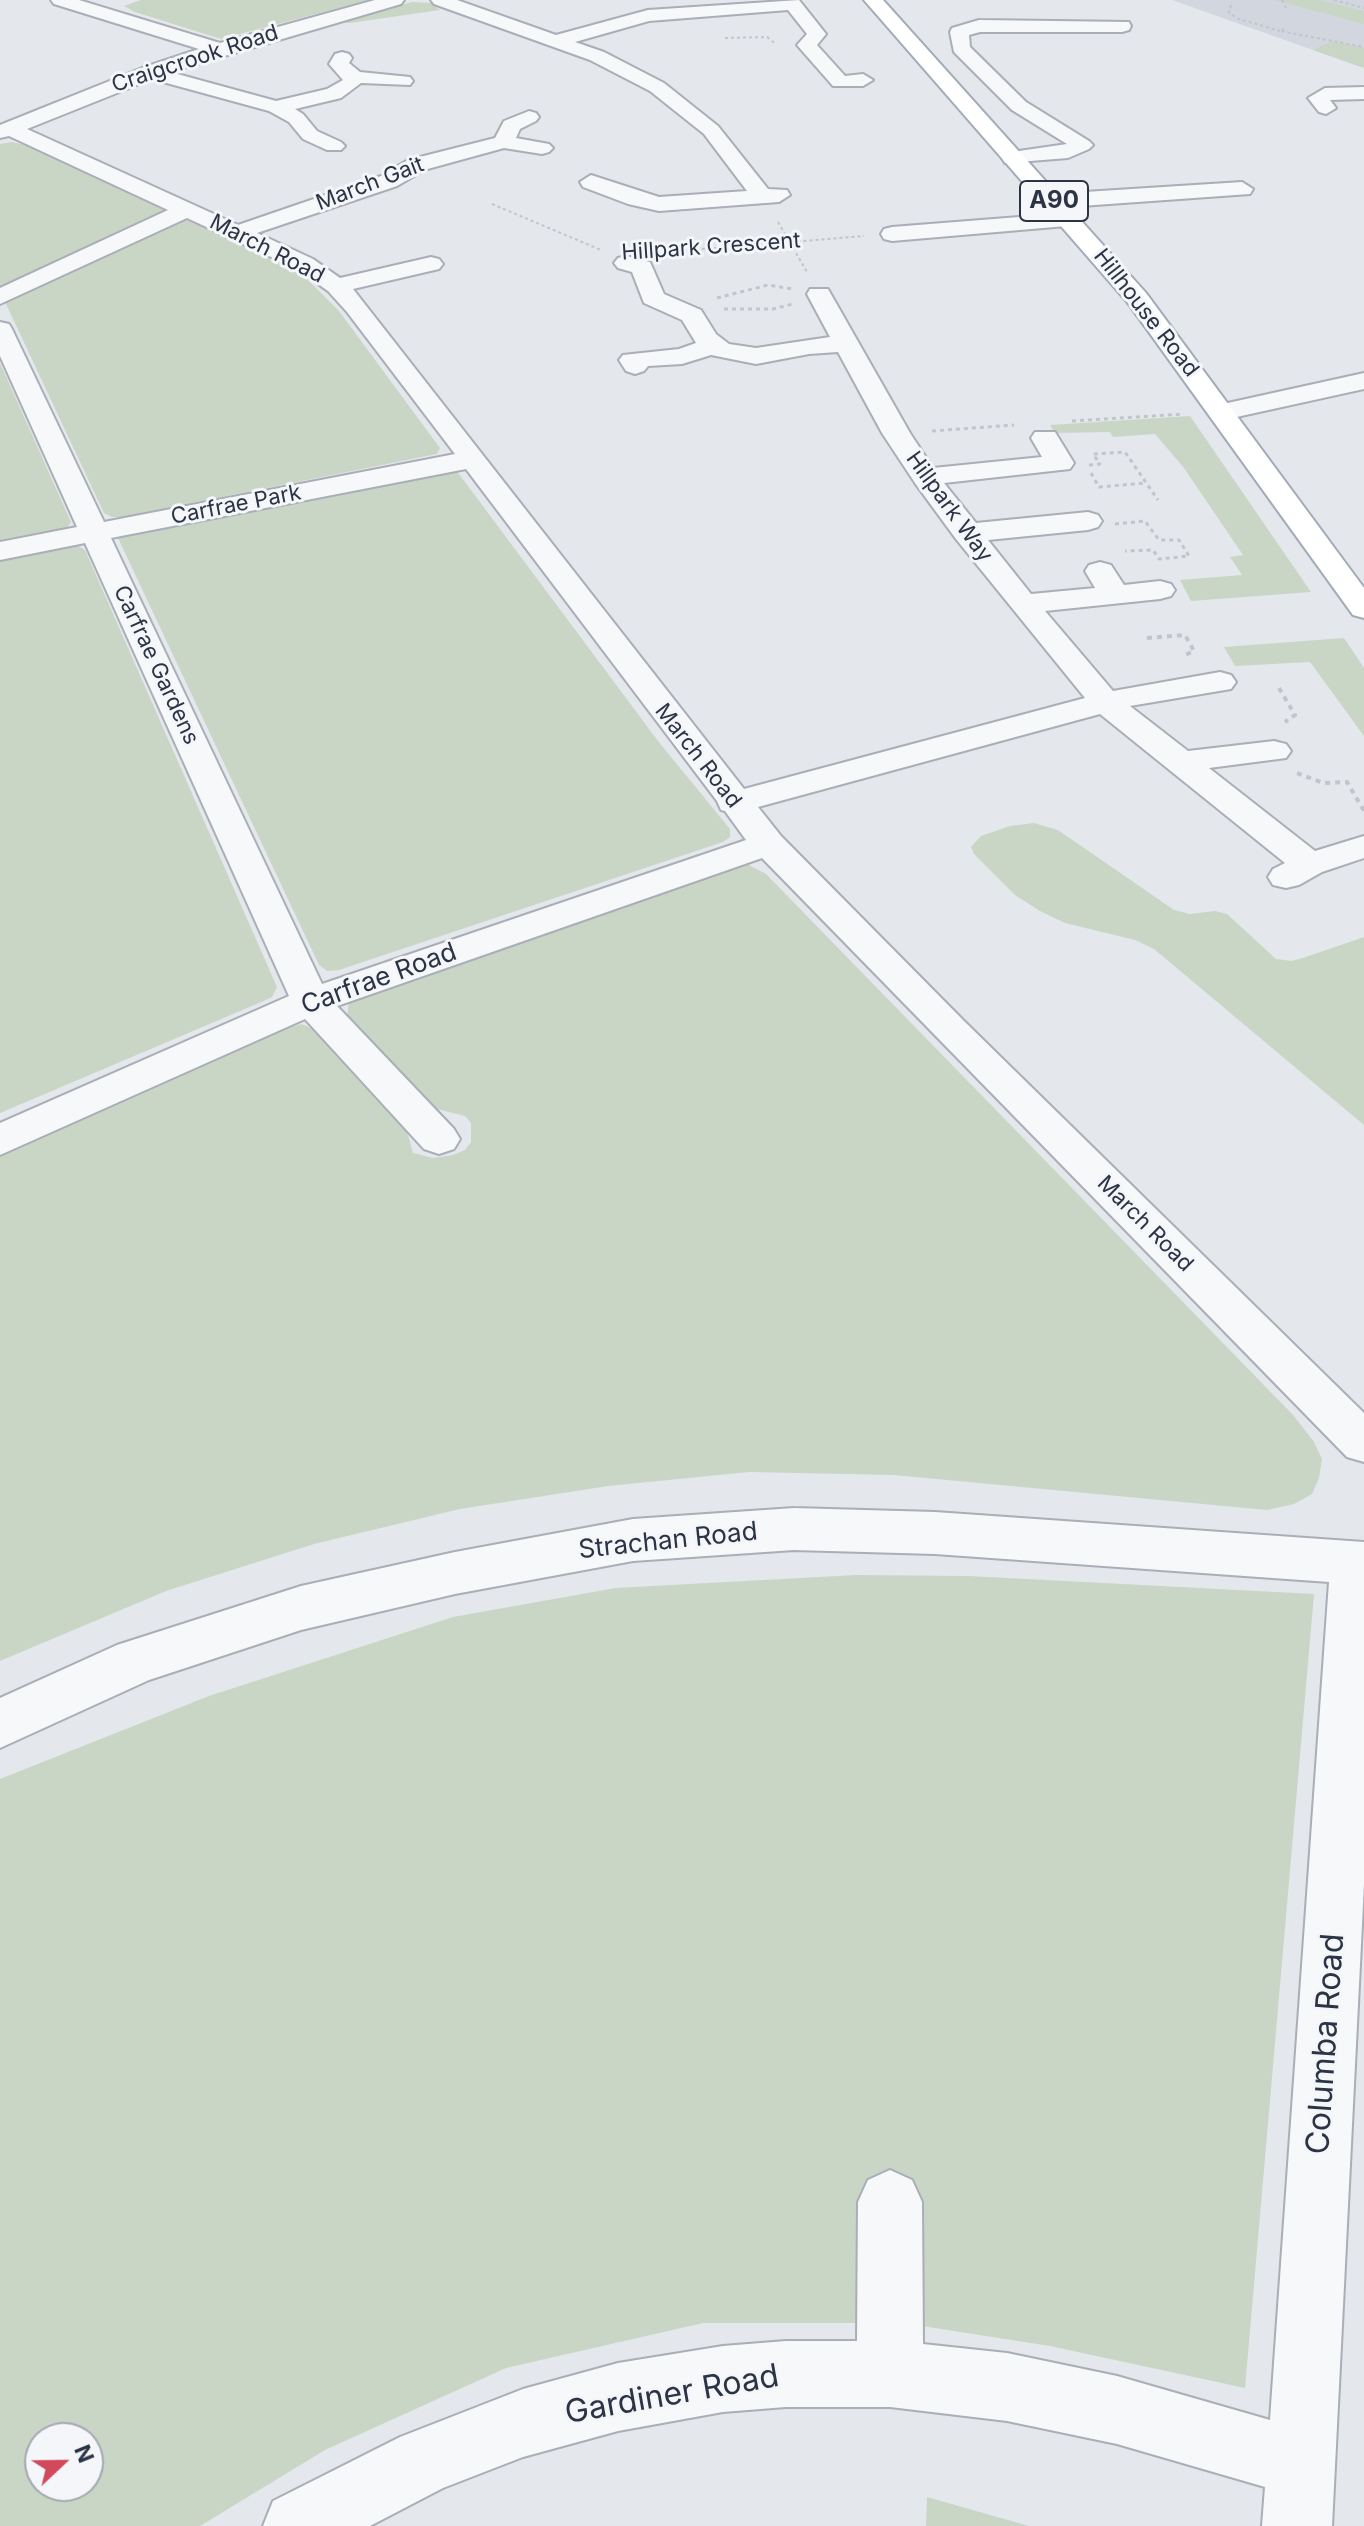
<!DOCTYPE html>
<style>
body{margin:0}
#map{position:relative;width:1364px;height:2526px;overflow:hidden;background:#e4e7ec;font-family:Inter,sans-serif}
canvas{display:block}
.north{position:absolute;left:24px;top:2422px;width:80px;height:80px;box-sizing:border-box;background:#f4f6f9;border:2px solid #a4a8b1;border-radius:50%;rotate:68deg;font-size:22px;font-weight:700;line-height:32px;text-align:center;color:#2b3445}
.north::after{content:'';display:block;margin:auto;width:28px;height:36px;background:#d1495b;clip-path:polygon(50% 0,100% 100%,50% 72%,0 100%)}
</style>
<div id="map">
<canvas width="1364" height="2526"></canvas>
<div class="north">N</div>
</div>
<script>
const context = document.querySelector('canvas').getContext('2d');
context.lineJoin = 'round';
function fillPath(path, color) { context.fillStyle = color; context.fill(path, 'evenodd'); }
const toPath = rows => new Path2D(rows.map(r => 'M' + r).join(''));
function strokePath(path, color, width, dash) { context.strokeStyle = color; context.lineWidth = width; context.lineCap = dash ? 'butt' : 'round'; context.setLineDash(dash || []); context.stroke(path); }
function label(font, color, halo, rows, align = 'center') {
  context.font = font + ' Inter,sans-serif'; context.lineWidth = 6; context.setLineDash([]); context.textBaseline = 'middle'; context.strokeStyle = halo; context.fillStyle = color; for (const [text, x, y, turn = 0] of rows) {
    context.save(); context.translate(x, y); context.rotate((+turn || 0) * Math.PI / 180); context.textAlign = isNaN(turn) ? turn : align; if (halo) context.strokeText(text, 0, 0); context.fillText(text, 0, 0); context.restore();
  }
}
const built = toPath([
 [1172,0,1364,0,1364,68,1313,50]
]);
const green = toPath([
 [141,0,369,0,221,39,135,12,124,6],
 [1274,0,1319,0,1364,11,1364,24],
 [412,2,431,3,440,10,350,23,338,22],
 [1332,41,1364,48,1364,68,1313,50],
 [12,142,26,145,164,210,0,287,0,144],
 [180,220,192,221,303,275,339,311,440,448,437,454,122,517,112,517,104,513,6,304,8,300],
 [0,363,71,522,67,528,0,540],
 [1190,416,1311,592,1191,601,1180,580,1242,575,1230,557,1243,555,1184,468,1155,434,1113,437,1110,432,1055,433,1050,425],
 [456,470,658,741,730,829,730,837,723,842,339,970,327,971,319,965,118,538,122,533],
 [75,544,85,550,277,987,272,997,266,1000,0,1113,0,558],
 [1344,638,1364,668,1364,736,1310,662,1235,666,1224,647],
 [1034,823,1058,830,1174,910,1190,914,1215,911,1227,914,1276,959,1291,961,1303,958,1364,937,1364,1125,1154,949,1135,940,1065,923,1040,911,1015,895,974,854,971,847,981,836,1010,826],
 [747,864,766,874,1294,1416,1314,1442,1322,1459,1319,1478,1312,1494,1294,1504,1267,1510,894,1475,749,1472,608,1486,460,1509,314,1544,166,1591,0,1661,0,1156,272,1033,301,1024,315,1029,404,1121,413,1153,433,1158,453,1155,465,1150,471,1142,471,1123,465,1116,433,1108,347,1016,349,1003],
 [856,1575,969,1576,1314,1594,1245,2388,1050,2346,903,2323,703,2323,506,2368,325,2450,200,2526,0,2526,0,1779,209,1696,453,1617,616,1588],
 [40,2438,88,2438,88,2486,40,2486],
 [927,2497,1029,2526,926,2526]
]);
const pathFar2 = toPath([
 [1282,0,1286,8],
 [1334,0,1364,8],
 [1231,5,1229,13,1239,19,1280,31],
 [1284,29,1280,31,1364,47],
 [725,38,767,37,776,44],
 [492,204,601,250],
 [778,222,807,272],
 [666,252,864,236]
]);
const pathFar1 = toPath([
 [717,298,768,285,793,289],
 [724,309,773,309,793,304],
 [1072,421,1182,414],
 [932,431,1014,425],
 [1089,465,1100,464,1093,454,1125,452,1158,500],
 [1091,473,1099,487,1145,483],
 [1115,524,1145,521,1159,540,1179,540,1189,556,1159,559,1153,550,1125,551]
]);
const path = toPath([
 [1147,638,1185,635,1194,651,1185,655],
 [1279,688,1295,715,1285,722],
 [1297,773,1323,783,1347,782,1364,811]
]);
const minor = toPath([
 [51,0,79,0,220,43,375,0,404,0,401,4,170,72,276,101,327,89,343,80,329,64,335,54,342,52,349,54,352,58,349,63,360,72,410,77,413,81,410,85,361,83,341,98,295,109,303,114,317,131,341,142,345,146,341,150,327,150,303,139,289,122,269,111,152,79,27,129,238,225,381,176,408,160,495,138,504,121,529,111,536,113,539,117,536,121,520,129,516,138,549,144,553,148,549,152,542,154,504,148,424,170,397,186,257,233,313,259,340,278,431,257,439,259,443,264,439,269,353,289,744,789,1085,698,956,539,915,483,882,433,838,352,809,354,756,364,711,355,682,364,648,366,644,371,635,374,626,371,619,360,623,355,679,349,696,343,682,320,644,303,632,272,618,268,614,263,618,258,626,256,650,262,664,294,701,310,716,334,729,344,756,348,830,337,807,294,810,289,828,289,910,433,933,468,1042,457,1031,438,1035,432,1055,432,1074,463,1070,469,944,483,976,523,1088,512,1098,515,1102,521,1098,527,1088,530,988,540,1031,594,1095,588,1085,571,1089,565,1100,562,1111,565,1124,585,1160,581,1171,584,1175,590,1171,596,1160,599,1045,611,1113,691,1220,672,1231,675,1236,682,1231,689,1130,706,1188,751,1274,741,1286,744,1291,751,1286,758,1209,768,1315,851,1364,836,1364,858,1322,872,1299,885,1286,888,1273,885,1268,877,1273,869,1285,863,1100,714,758,807,781,836,964,1021,1364,1413,1364,1462,1347,1457,762,858,337,1006,454,1129,460,1139,454,1149,439,1154,424,1149,305,1019,0,1155,0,1123,289,996,85,543,0,560,0,542,77,527,0,356,0,322,9,324,12,329,104,522,455,454,347,312,328,291,297,269,187,218,0,304,0,288,168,210,9,136,0,138,0,125,142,68,199,49,54,4,51,0],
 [466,469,717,801,721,810,725,811,746,840,322,984,111,538,466,469],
 [431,0,457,0,556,35,648,10,799,0,826,34,817,45,845,76,863,74,873,80,863,86,833,86,797,45,807,34,788,10,649,21,575,42,604,52,664,83,718,126,768,189,787,190,790,195,779,202,659,211,628,204,583,187,580,182,591,175,659,197,747,191,704,134,650,91,590,60,434,4,431,0],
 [979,20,1129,22,1131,26,1129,30,1122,32,980,32,969,35,970,47,1026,102,1089,141,1093,145,1089,149,1068,158,1005,163,1002,158,1005,153,1067,144,1012,110,954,52,950,32,952,28,979,20],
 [1364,87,1364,99,1330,100,1336,108,1326,114,1319,112,1308,98,1325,88,1364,87],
 [1242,182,1253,189,1250,194,1053,208,1042,201,1053,194,1242,182],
 [1070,213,1078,215,1081,220,1078,225,892,241,884,239,881,234,884,229,892,227,1070,213],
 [1364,373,1364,389,1223,420,1214,418,1210,412,1214,406,1364,373],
 [794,1508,935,1512,1364,1542,1364,1884,1332,2526,1262,2526,1265,2487,1117,2444,1007,2421,890,2407,786,2407,723,2412,618,2431,523,2457,443,2488,370,2526,263,2526,273,2501,400,2437,523,2389,618,2363,723,2346,786,2341,857,2341,858,2202,868,2180,890,2170,912,2180,922,2202,923,2344,1007,2353,1117,2376,1270,2420,1329,1582,935,1554,794,1550,633,1561,455,1594,301,1630,149,1680,0,1748,0,1698,117,1645,301,1586,455,1552,633,1519,794,1508]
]);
const major = toPath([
 [864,0,883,0,1146,293,1364,588,1364,618,1353,615,1128,303,864,0]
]);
const farStreetnames = [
 ["Craigcrook Road",195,59,-18],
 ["March Gait",370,184,-21],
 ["Hillpark Crescent",711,247,-4],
 ["March Road",267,249,27],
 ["Hillhouse Road",1146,313,52],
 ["Carfrae Park",236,505,-11],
 ["Hillpark Way",949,507,54],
 ["Carfrae Gardens",156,665,65],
 ["March Road",698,756,52],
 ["March Road",1145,1224,45]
];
const shields = [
 [1054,201,68]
];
const shieldNames = [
 ["A90",1054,201]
];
const streetNames = [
 ["Carfrae Road",379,979,-20],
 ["Strachan Road",668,1541,-6]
];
const nearStreetnames = [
 ["Columba Road",1326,2044,-86],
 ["Gardiner Road",672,2395,-10]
];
fillPath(built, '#d2d6de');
fillPath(green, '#c9d6c5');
strokePath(minor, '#a9aeb7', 4);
strokePath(major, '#a3abb8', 4);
strokePath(pathFar2, '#c2c5cb', 2, [3, 3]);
strokePath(pathFar1, '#c2c5cb', 3, [4, 4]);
strokePath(path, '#c2c5cb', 4, [5, 5]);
fillPath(minor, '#f7f8fa');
fillPath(major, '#fff');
label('22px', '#2b3445', '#f4f6f9', farStreetnames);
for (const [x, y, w] of shields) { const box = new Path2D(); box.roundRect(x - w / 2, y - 20, w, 40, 6); context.fillStyle = '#f4f6f9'; context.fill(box); strokePath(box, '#2b3445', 2); }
label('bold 24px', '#2b3445', null, shieldNames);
label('26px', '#2b3445', '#f4f6f9', streetNames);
label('32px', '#2b3445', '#f4f6f9', nearStreetnames);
</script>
